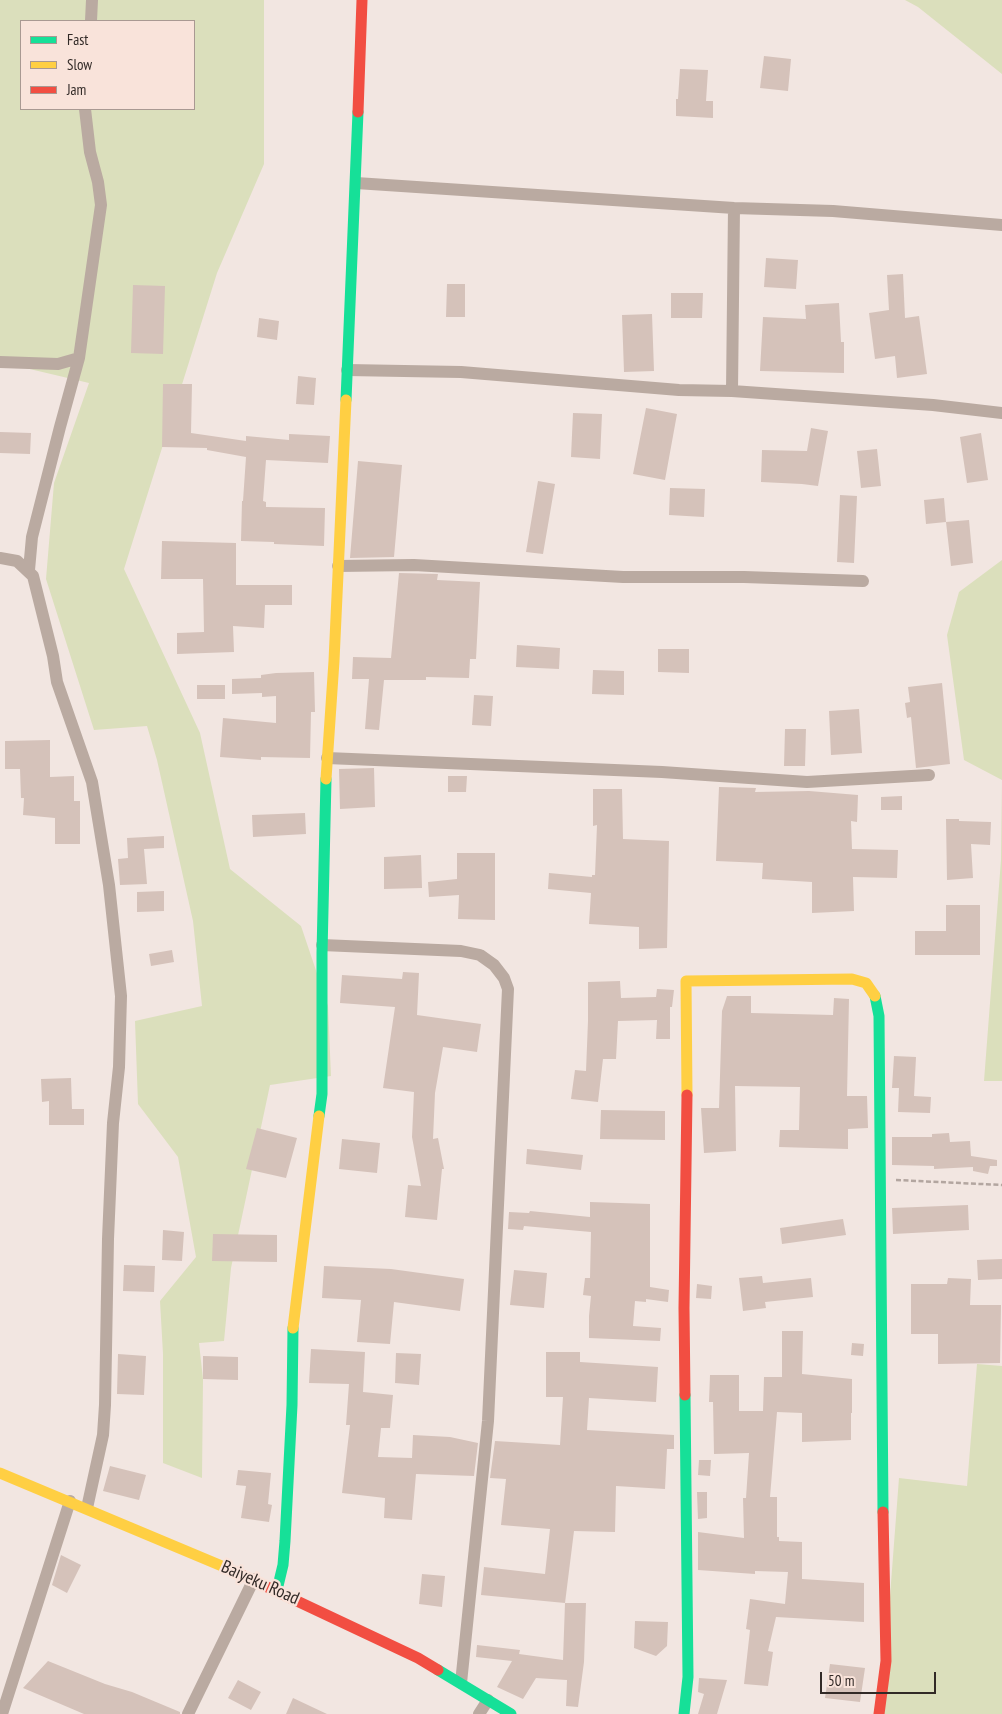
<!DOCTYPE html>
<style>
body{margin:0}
#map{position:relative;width:1002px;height:1714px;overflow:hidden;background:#f2e6e1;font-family:"PT Sans Narrow",sans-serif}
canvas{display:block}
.legend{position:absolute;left:20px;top:20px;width:175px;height:90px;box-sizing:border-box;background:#f9e3da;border:1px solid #a99992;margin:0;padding:6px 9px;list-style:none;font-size:15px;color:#322a27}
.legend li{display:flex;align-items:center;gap:10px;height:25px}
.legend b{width:25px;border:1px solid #a99992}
.scale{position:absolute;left:820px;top:1672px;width:116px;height:22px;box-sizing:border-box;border:2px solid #322a27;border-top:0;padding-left:6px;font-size:15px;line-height:18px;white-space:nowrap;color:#322a27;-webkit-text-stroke:4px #f9e3da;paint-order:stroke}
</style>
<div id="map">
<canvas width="1002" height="1714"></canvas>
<ul class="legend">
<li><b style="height:6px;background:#16e098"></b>Fast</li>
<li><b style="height:6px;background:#ffcf43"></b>Slow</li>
<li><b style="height:6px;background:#f24e42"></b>Jam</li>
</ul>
<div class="scale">50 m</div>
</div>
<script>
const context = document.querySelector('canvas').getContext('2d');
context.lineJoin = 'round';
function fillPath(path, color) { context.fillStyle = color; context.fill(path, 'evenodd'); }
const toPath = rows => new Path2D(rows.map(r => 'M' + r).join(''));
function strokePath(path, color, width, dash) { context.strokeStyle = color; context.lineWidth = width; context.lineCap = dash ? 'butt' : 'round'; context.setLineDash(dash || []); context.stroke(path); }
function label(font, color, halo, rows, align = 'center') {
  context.font = font + ' "PT Sans Narrow",sans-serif'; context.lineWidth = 4.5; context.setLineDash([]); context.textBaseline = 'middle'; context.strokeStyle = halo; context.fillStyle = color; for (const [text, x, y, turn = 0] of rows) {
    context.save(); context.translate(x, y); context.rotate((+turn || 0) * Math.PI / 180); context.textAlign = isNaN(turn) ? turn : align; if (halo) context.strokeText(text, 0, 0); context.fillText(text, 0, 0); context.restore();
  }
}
const green = toPath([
 [0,0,264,0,264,164,217,273,124,569,200,733,230,869,301,926,328,1006,331,1076,270,1085,231,1268,224,1341,199,1343,203,1379,202,1478,163,1463,163,1354,160,1301,196,1257,178,1157,138,1104,135,1021,202,1006,193,921,157,760,147,726,94,730,46,579,54,483,89,383,0,362],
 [21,21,194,21,194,109,21,109],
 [905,0,1002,0,1002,74,918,7],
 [1002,560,1002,1081,984,1081,1001,860,1002,780,964,760,947,635,959,592],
 [977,1364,1002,1366,1002,1714,881,1714,899,1478,967,1486]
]);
const building = toPath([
 [764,56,791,59,788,91,760,88],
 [680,69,708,70,706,101,713,101,713,118,676,116,676,99,678,99],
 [766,258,798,260,796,289,764,287],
 [903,274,905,318,919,316,927,374,897,378,895,356,875,359,869,313,889,310,887,275],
 [447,284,465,284,465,317,446,317],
 [133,285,165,286,163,354,131,353],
 [671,293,703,293,702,318,671,318],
 [839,303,841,342,844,342,844,373,760,371,763,317,806,319,805,305],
 [652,314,654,371,624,372,622,315],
 [259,318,279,321,277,340,257,337],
 [298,376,316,378,314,405,296,404],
 [163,384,192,384,191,433,246,441,246,436,289,440,289,434,330,436,328,463,266,460,263,501,266,502,266,507,325,508,324,546,274,544,274,542,241,541,242,501,243,501,246,457,207,450,207,448,162,447],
 [646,408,677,414,665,480,633,474],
 [573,413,602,414,600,459,571,457],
 [811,428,828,431,818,486,802,484,761,482,762,450,807,451],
 [0,432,31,433,30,454,0,453],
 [981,433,988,480,967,483,960,437],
 [877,449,881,486,861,488,857,451],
 [358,461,402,465,394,557,350,558],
 [538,481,555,484,543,554,526,552],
 [670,488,705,489,704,517,669,515],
 [840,495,857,496,854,563,837,562],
 [944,498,946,522,926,524,924,500],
 [969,520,973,563,951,566,946,522],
 [162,541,236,543,236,585,292,585,292,605,265,605,264,628,233,626,234,652,177,654,177,633,204,632,203,579,161,579],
 [399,573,438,574,437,580,480,582,476,659,470,659,469,678,426,677,426,680,384,680,379,730,365,729,369,679,352,679,353,657,391,658],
 [517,645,560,648,559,669,516,667],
 [658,649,689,649,689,673,658,672],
 [593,670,624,671,624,695,592,694],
 [314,672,315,712,311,712,310,758,261,757,261,760,220,757,223,718,276,723,276,696,262,697,262,693,232,694,232,679,261,678,261,675,276,673],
 [942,683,950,764,916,768,911,717,907,718,905,703,910,702,908,687],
 [197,685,225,685,225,699,197,699],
 [474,695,493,696,491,726,472,725],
 [859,709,862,753,831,755,829,711],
 [785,729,806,729,805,766,784,766],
 [50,740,50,777,74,776,74,801,80,801,80,844,55,844,55,818,23,815,24,798,21,798,20,769,5,769,5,741],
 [374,768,375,807,340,809,339,769],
 [448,776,467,776,466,792,448,792],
 [719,787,756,788,755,792,809,791,858,795,857,822,851,821,852,849,898,850,897,878,853,877,854,911,812,913,812,882,762,879,763,863,716,861],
 [593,789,622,789,623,839,669,841,667,948,639,949,639,927,589,924,591,893,548,889,549,873,592,877,592,875,595,875,597,825,593,826],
 [902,796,902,810,881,810,881,797],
 [305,813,306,834,253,837,252,815],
 [946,819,959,819,959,821,991,822,990,845,971,844,973,878,947,880],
 [164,836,164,848,144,849,147,884,120,885,118,859,128,858,127,838],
 [457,853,495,853,495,920,458,919,459,895,429,897,428,882,457,879],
 [421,855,422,888,384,889,384,857],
 [164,891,164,911,137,912,137,892],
 [946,905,980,905,980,955,915,955,915,931,946,931],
 [172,950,174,962,151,966,149,954],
 [403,972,419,973,417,1015,481,1024,477,1052,443,1047,435,1093,433,1139,438,1138,444,1169,442,1169,437,1220,405,1217,408,1185,421,1186,412,1137,414,1092,383,1088,395,1007,340,1003,342,975,402,979],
 [620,981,621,998,656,997,657,989,674,990,672,1007,670,1007,670,1039,656,1039,657,1020,618,1021,616,1059,603,1059,598,1102,571,1099,575,1070,586,1071,588,1021,588,982],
 [727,996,751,996,751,1013,833,1015,834,998,849,999,847,1096,867,1096,868,1128,848,1129,848,1149,779,1147,780,1130,799,1130,800,1087,735,1086,736,1151,704,1153,701,1108,719,1108,722,1011],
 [894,1056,916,1057,914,1096,931,1097,930,1113,898,1112,899,1088,892,1088],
 [71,1078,72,1109,84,1109,84,1125,49,1125,49,1101,42,1102,41,1079],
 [601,1110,665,1111,665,1140,600,1139],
 [257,1128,297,1138,286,1178,246,1169],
 [949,1133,950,1142,970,1141,971,1156,997,1160,997,1166,990,1166,988,1174,973,1171,973,1167,934,1169,934,1166,892,1165,892,1137,932,1137,932,1134],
 [342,1139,380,1143,377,1173,339,1169],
 [527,1149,583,1155,581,1170,526,1164],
 [590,1202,650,1204,650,1287,669,1290,668,1302,646,1299,646,1302,635,1301,633,1326,661,1328,660,1341,589,1338,589,1316,591,1296,583,1295,585,1278,590,1278,591,1232,524,1226,523,1230,508,1229,509,1212,529,1213,530,1211,590,1217],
 [968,1205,969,1230,893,1234,892,1208],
 [843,1219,846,1235,782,1244,780,1228],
 [163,1230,184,1232,182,1261,162,1260],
 [213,1234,277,1235,277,1262,212,1261],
 [1002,1259,1002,1279,978,1280,977,1260],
 [124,1265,155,1266,154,1292,123,1291],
 [324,1266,391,1269,464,1279,460,1311,394,1302,390,1344,357,1342,361,1300,322,1298],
 [514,1270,547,1273,544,1308,510,1305],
 [762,1276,763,1283,811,1278,813,1297,765,1302,766,1308,743,1311,739,1278],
 [948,1278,971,1279,970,1305,1001,1305,1000,1363,938,1364,938,1334,911,1334,911,1284,947,1284],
 [697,1284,712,1286,711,1299,696,1298],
 [782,1331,803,1331,802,1374,852,1379,852,1413,851,1413,851,1440,802,1442,802,1413,777,1412,770,1497,777,1497,777,1537,779,1537,779,1541,802,1542,802,1579,864,1583,864,1622,776,1617,768,1651,773,1652,768,1686,744,1684,750,1630,746,1629,750,1599,785,1604,788,1572,755,1571,755,1574,698,1570,698,1532,744,1538,743,1498,746,1498,749,1453,714,1454,713,1402,709,1402,710,1375,739,1375,739,1411,763,1411,764,1377,782,1377],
 [852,1343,864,1344,863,1356,851,1355],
 [311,1349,365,1352,363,1392,393,1395,390,1428,381,1428,378,1457,412,1458,413,1435,450,1437,478,1443,474,1476,416,1474,412,1520,384,1518,385,1498,342,1493,350,1425,346,1425,349,1384,309,1383],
 [546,1352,580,1352,580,1362,658,1367,656,1402,589,1398,587,1430,674,1435,674,1449,667,1449,665,1489,616,1486,615,1532,574,1531,565,1603,481,1595,484,1567,545,1574,550,1529,501,1525,506,1479,490,1478,495,1441,560,1445,563,1397,546,1397],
 [396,1353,421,1354,419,1385,395,1383],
 [118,1354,146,1356,144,1395,117,1394],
 [203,1356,238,1357,238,1380,203,1379],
 [699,1460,711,1460,710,1476,698,1475],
 [110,1466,146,1475,139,1500,103,1491],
 [238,1470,271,1473,268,1504,272,1505,269,1522,241,1518,246,1486,236,1485],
 [697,1492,707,1492,707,1518,698,1519],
 [61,1555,81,1565,67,1593,52,1585],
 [422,1574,445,1576,442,1607,419,1604],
 [565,1603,586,1603,584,1662,578,1707,566,1706,567,1680,536,1678,523,1699,497,1687,512,1661,476,1657,477,1645,520,1650,519,1654,563,1660],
 [635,1621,668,1622,667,1646,656,1656,634,1648],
 [48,1661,105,1684,132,1692,180,1712,180,1714,84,1714,23,1688],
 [830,1664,865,1668,860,1702,825,1698],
 [699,1678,727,1680,717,1714,698,1714,704,1694,698,1692],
 [238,1680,261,1692,251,1710,228,1698],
 [293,1698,327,1714,286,1714]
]);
const path = toPath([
 [896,1180,1002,1185]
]);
const street = toPath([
 [91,21,92,0],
 [356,183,734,208,833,211,1002,225],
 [0,362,58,364,79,358],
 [347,370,461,372,679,390,732,391,933,405,1002,413],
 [732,391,734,208],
 [0,558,17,561,33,576,53,656,57,682,92,782,109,885,121,996,119,1067,113,1123,108,1239,105,1405,103,1435,87,1508],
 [338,566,414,565,623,577,744,577,863,581],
 [29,570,32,537,60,427,79,358,101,205,98,182,90,152,85,109],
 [327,758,662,772,807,782,929,775],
 [322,945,461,951,480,955,494,965,504,978,508,989,488,1421,461,1683],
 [2,1714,70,1501],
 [188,1714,254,1579],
 [479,1714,488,1700]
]);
const fast = toPath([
 [346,400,358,112],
 [875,996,879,1016,883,1512],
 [319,1116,322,1094,322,953,326,779],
 [277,1590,283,1565,285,1541,292,1405,293,1328],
 [438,1670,511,1714],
 [684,1714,688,1677,685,1395]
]);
const slow = toPath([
 [326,779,334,661,346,400],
 [687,1095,686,981,852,979,866,983,875,996],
 [293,1328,319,1116],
 [0,1473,229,1569]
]);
const jam = toPath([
 [358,112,362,0],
 [685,1395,684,1308,687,1095],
 [229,1569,418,1658,438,1670],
 [879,1714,886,1661,883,1512]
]);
const streetNames = [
 ["Baiyeku Road",260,1583,24]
];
fillPath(green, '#dbdfbc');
fillPath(building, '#d5c2ba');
strokePath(path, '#b3a6a0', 2.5, [5, 2.5]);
strokePath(street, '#baaaa1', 12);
strokePath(fast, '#16e098', 11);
strokePath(slow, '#ffcf43', 11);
strokePath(jam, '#f24e42', 11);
label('18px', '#322a27', '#f9e3da', streetNames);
</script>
